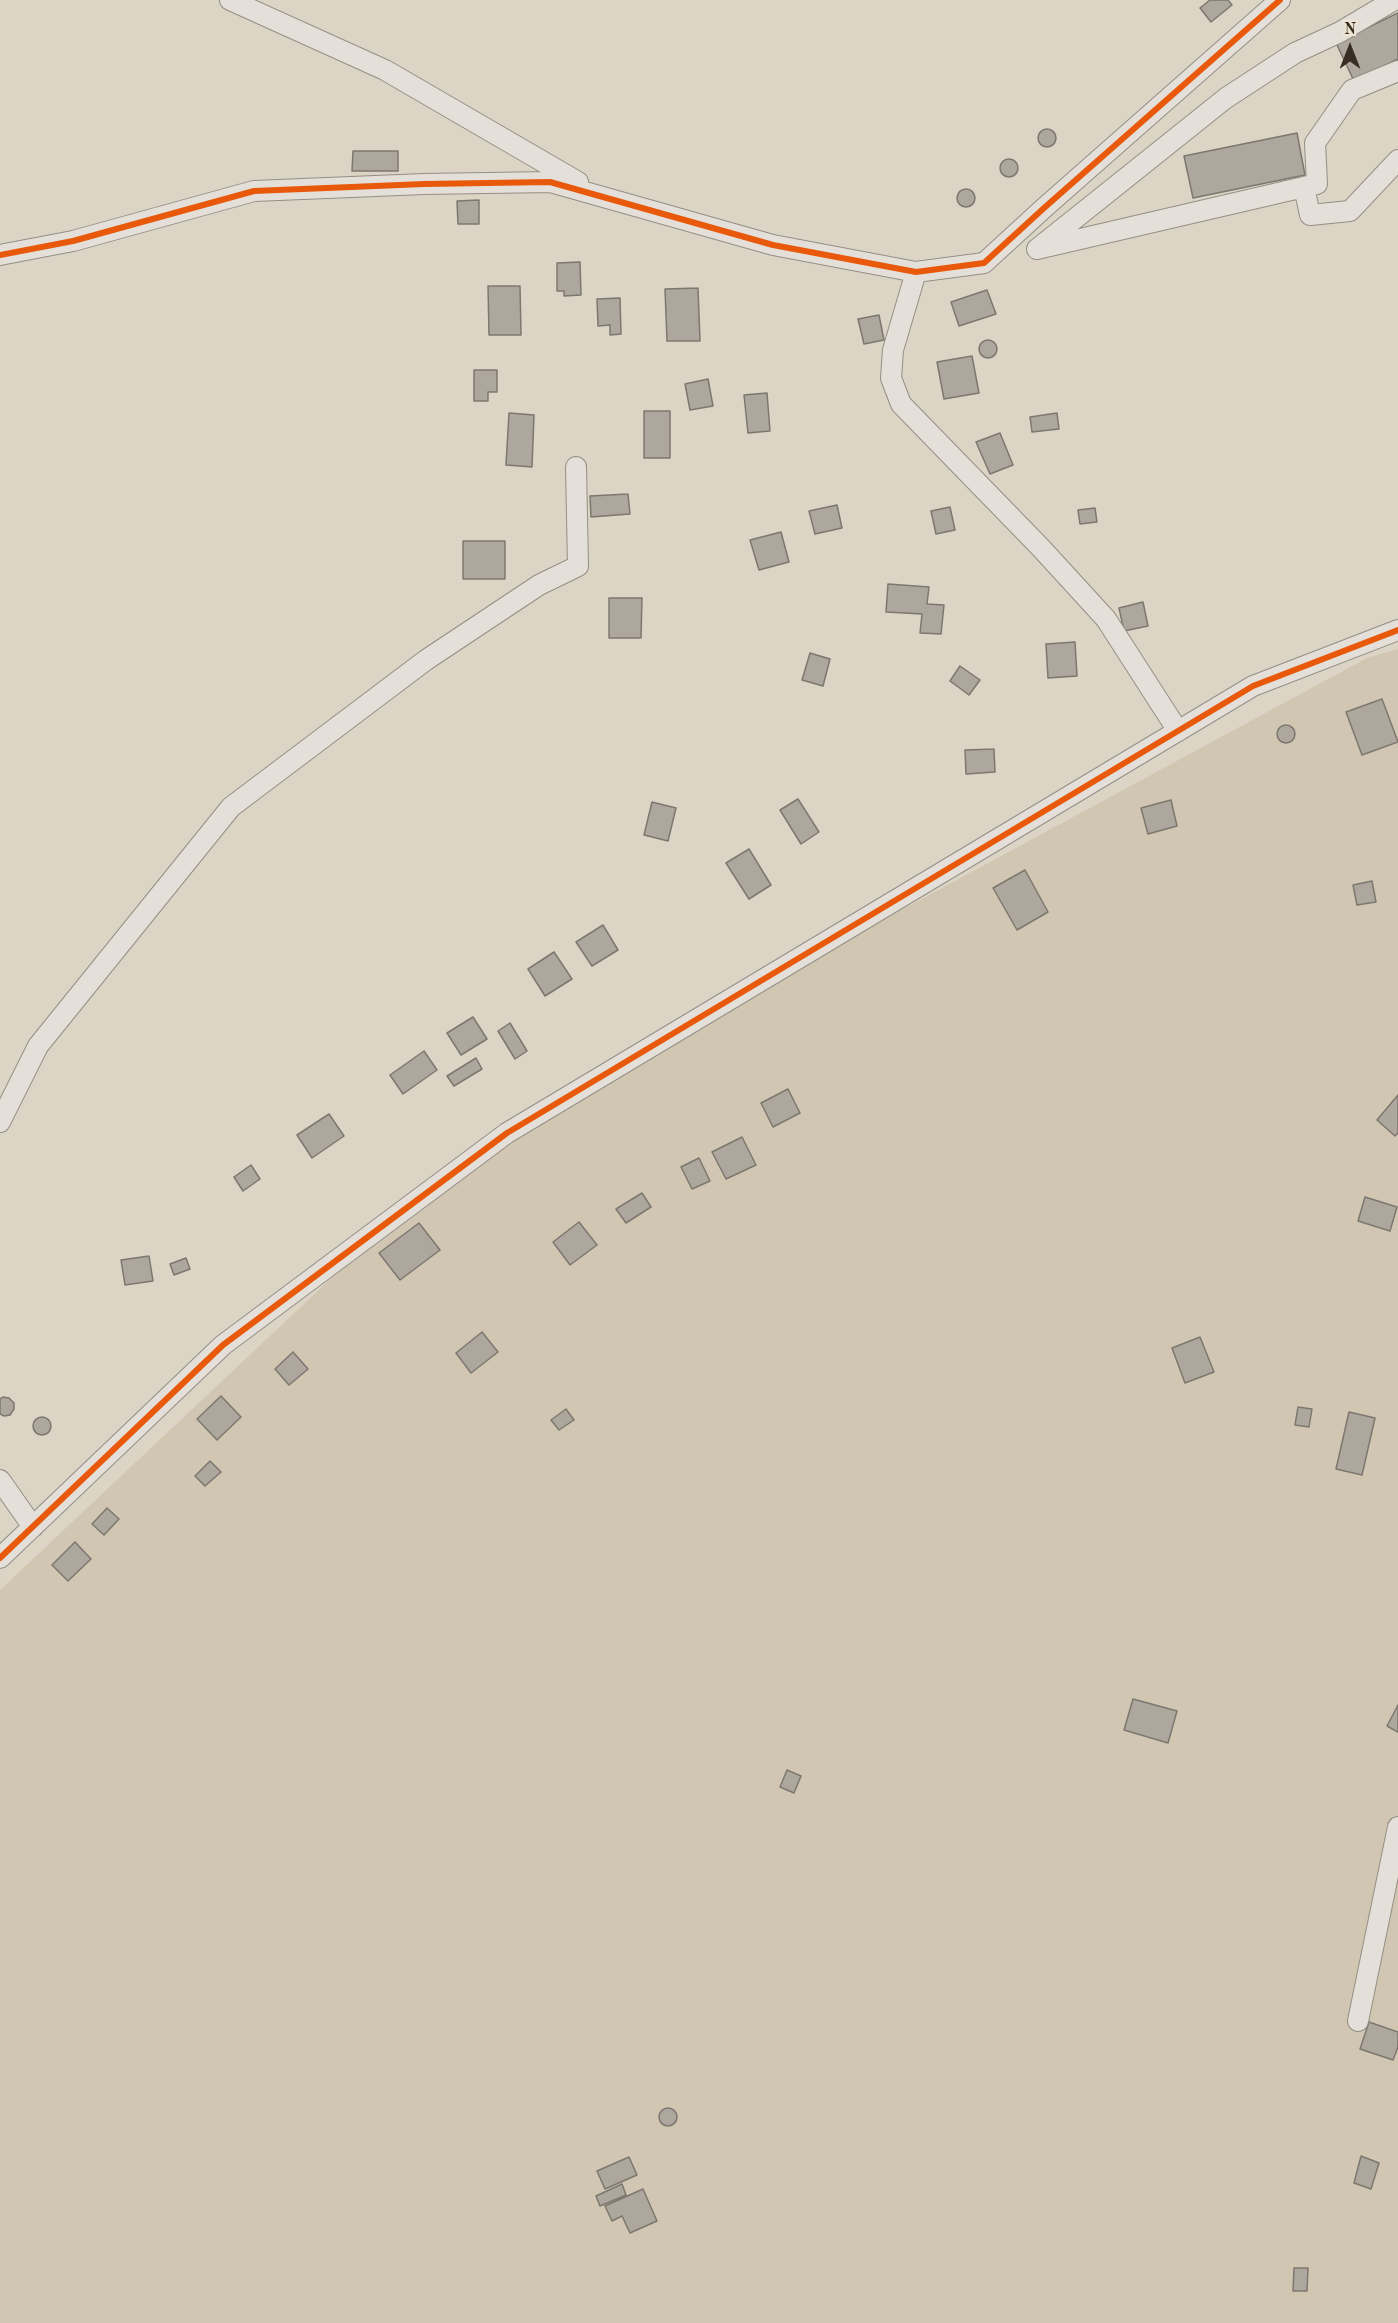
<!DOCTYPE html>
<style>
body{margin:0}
#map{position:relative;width:1398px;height:2323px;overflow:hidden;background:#dcd4c5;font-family:"Old Standard TT",serif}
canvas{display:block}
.north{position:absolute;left:1320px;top:18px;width:60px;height:60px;-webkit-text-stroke:4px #eee6d3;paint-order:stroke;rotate:0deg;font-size:16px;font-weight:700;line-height:24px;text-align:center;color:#372d22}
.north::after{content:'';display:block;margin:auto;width:21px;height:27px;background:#372d22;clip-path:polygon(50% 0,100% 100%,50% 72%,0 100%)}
</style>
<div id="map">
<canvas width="1398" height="2323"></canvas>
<div class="north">N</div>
</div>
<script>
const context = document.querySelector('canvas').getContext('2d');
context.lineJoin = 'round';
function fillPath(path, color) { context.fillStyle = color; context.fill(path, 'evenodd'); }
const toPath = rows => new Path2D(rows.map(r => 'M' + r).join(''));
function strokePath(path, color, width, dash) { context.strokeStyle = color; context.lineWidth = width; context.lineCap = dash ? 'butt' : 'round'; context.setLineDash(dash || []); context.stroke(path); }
const green = toPath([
 [1398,649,1398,2323,0,2323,0,1590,424,1191,809,960,1367,658]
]);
const building = toPath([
 [1210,0,1228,0,1232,5,1211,22,1200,8,1210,0],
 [1398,13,1398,59,1354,81,1336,43,1398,13],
 '1038 138a9 9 0 1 1 18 0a9 9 0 1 1-18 0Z',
 [1297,133,1305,175,1193,198,1184,156,1297,133],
 [353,151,398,151,398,171,352,171,353,151],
 '1000 168a9 9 0 1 1 18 0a9 9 0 1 1-18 0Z',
 '957 198a9 9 0 1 1 18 0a9 9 0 1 1-18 0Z',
 [479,200,479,224,458,224,457,201,479,200],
 [580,262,581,295,564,296,564,291,557,291,557,263,580,262],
 [488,286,520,286,521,335,489,335,488,286],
 [698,288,700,341,667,341,665,289,698,288],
 [987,290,996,314,959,326,951,302,987,290],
 [620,298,621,334,610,335,610,325,598,326,597,299,620,298],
 [879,315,884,340,864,344,858,319,879,315],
 '979 349a9 9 0 1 1 18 0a9 9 0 1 1-18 0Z',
 [972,356,979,393,944,399,937,362,972,356],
 [474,370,497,370,497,392,488,392,488,401,474,401,474,370],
 [708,379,713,406,690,410,685,384,708,379],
 [767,393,770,431,748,433,744,395,767,393],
 [644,411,670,411,670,458,644,458,644,411],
 [509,413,534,415,532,467,506,465,509,413],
 [1057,413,1059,429,1032,432,1030,417,1057,413],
 [1000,433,1013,465,990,474,976,442,1000,433],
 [628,494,630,514,591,517,590,496,628,494],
 [837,505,842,528,815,534,809,511,837,505],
 [950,507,955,530,936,534,931,511,950,507],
 [1095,508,1097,522,1080,524,1078,510,1095,508],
 [781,532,789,562,759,570,750,540,781,532],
 [463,541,505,541,505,579,463,579,463,541],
 [888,584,929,587,927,604,944,605,941,634,920,633,922,614,886,612,888,584],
 [609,598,642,598,641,638,609,638,609,598],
 [1143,602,1148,626,1124,631,1119,608,1143,602],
 [1075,642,1077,676,1048,678,1046,644,1075,642],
 [810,653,830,659,823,686,802,680,810,653],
 [960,666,980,680,969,695,950,681,960,666],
 [1382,699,1398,742,1362,755,1346,712,1382,699],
 '1277 734a9 9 0 1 1 18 0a9 9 0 1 1-18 0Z',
 [994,749,995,772,966,774,965,750,994,749],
 [798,799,819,832,801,844,780,810,798,799],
 [1171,800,1177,826,1148,834,1141,808,1171,800],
 [652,802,676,808,668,841,644,835,652,802],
 [749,849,771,885,749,899,726,863,749,849],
 [1025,870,1048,912,1017,930,993,888,1025,870],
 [1372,881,1376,902,1357,905,1353,885,1372,881],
 [603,925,618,950,592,966,576,942,603,925],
 [554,952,572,979,545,996,528,969,554,952],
 [473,1017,487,1039,461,1055,447,1033,473,1017],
 [510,1023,527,1051,515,1059,498,1031,510,1023],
 [424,1051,437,1070,403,1094,390,1075,424,1051],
 [476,1058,482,1069,454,1086,447,1076,476,1058],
 [788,1089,800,1113,773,1127,761,1103,788,1089],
 [1398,1095,1398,1133,1395,1136,1377,1120,1398,1095],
 [329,1114,344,1136,312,1158,297,1135,329,1114],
 [742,1137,756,1165,726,1179,712,1152,742,1137],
 [699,1158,710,1181,692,1189,681,1167,699,1158],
 [251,1165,260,1179,243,1191,234,1177,251,1165],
 [642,1193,651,1207,626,1223,616,1209,642,1193],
 [1365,1197,1397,1207,1390,1231,1358,1221,1365,1197],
 [579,1222,597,1245,570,1265,553,1242,579,1222],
 [419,1223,440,1250,400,1280,379,1253,419,1223],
 [149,1256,153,1281,125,1285,121,1260,149,1256],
 [186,1258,190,1269,174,1275,170,1264,186,1258],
 [482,1332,498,1352,471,1373,456,1353,482,1332],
 [1200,1337,1214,1372,1185,1383,1172,1348,1200,1337],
 [293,1352,308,1369,289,1385,275,1369,293,1352],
 [221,1396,241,1417,217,1440,197,1419,221,1396],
 [3,1397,9,1398,14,1403,14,1409,10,1415,4,1416,0,1414,0,1399,3,1397],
 [1298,1407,1312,1409,1309,1427,1295,1425,1298,1407],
 [566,1409,574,1420,559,1430,551,1420,566,1409],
 [1349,1412,1375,1418,1362,1475,1336,1469,1349,1412],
 '33 1426a9 9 0 1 1 18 0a9 9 0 1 1-18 0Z',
 [210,1461,221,1472,205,1486,195,1476,210,1461],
 [107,1508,119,1519,104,1535,92,1524,107,1508],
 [75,1542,91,1559,68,1581,52,1565,75,1542],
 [1133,1699,1177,1711,1168,1743,1124,1730,1133,1699],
 [1398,1705,1398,1732,1387,1726,1398,1705],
 [787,1770,801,1776,794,1793,780,1787,787,1770],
 [1369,2022,1398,2032,1398,2047,1393,2060,1360,2049,1369,2022],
 '659 2117a9 9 0 1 1 18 0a9 9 0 1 1-18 0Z',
 [1361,2156,1379,2163,1371,2189,1354,2183,1361,2156],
 [629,2157,637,2175,605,2189,597,2171,629,2157],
 [622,2184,626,2195,600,2206,596,2196,622,2184],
 [643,2189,657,2221,630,2233,622,2216,612,2221,605,2206,643,2189],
 [1294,2268,1308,2268,1307,2291,1293,2291,1294,2268]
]);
const minor = toPath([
 [230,0,385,70,578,182],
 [1394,0,1340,32,1295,53,1226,98,1037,249,1317,184,1315,143,1352,90,1398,71],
 [1304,187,1310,215,1350,211,1398,160],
 [0,255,73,241,254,191,424,184,550,182,773,245,916,272,984,263,1044,208,1280,0],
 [916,272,893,350,891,378,901,404,1041,548,1106,619,1178,731],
 [0,1122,38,1046,231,807,426,660,539,585,578,566,576,467],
 [0,1480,33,1527],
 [0,1558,223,1345,507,1133,1253,686,1398,630],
 [1358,2021,1398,1827]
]);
const cycleway = toPath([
 [0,255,73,241,254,191,424,184,550,182,773,245,916,272,984,263,1044,208,1280,0],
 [0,1558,223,1345,507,1133,1253,686,1398,630]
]);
fillPath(green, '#d0c6b2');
fillPath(building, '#ada79d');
strokePath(building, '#7d786f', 1.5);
strokePath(minor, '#948f85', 22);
strokePath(minor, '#e4e0d9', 20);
strokePath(cycleway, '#e8590c', 6);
</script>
